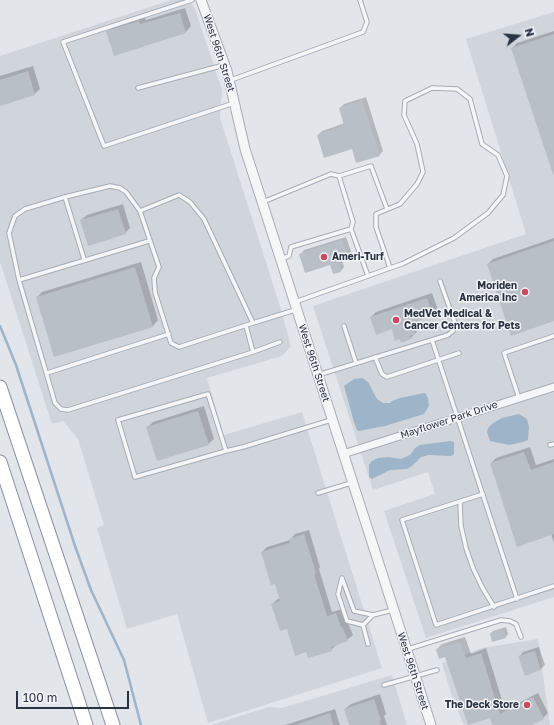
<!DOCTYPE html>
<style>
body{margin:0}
#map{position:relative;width:554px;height:725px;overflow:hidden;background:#e2e5ea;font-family:"Golos Text",sans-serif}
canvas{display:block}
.north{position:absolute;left:498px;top:16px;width:40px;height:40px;-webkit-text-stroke:3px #f2f4f7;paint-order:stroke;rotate:73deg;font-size:11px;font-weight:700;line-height:16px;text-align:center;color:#2a3342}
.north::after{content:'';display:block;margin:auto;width:14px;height:18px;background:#2a3342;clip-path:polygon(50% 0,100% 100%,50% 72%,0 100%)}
.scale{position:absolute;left:16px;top:691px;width:113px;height:18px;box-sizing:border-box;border:2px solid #2a3342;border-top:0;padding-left:5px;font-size:12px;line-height:14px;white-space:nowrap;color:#2a3342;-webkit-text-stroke:3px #f2f4f7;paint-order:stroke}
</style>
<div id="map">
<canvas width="554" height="725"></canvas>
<div class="north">N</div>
<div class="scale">100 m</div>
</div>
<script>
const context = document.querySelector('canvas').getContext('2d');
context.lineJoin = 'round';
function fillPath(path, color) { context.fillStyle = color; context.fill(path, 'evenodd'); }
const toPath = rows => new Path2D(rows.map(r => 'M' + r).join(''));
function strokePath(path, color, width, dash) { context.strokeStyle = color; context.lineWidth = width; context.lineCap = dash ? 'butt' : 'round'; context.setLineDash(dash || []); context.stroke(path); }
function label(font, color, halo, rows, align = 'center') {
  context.font = font + ' "Golos Text",sans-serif'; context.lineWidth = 3; context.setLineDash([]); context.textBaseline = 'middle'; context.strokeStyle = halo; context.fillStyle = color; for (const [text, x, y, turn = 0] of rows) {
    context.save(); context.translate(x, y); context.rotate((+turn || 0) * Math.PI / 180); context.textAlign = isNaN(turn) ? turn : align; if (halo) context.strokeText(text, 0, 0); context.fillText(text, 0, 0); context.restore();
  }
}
const built = toPath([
 [171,0,190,0,195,9,222,90,220,118,279,303,291,346,282,356,207,378,224,435,302,412,382,668,208,723,177,614,127,629,97,528,104,525,78,439,63,421,52,424,0,262,0,56],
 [554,12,554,597,426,638,384,511,435,494,428,472,373,490,313,306,526,234,466,39],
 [538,639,550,725,464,725,453,700,442,663,482,648],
 [392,675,407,725,211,725,269,707,282,708]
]);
const water = toPath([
 [362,378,368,382,377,399,383,403,390,403,392,401,400,398,424,393,425,393,428,398,429,406,424,414,385,426,359,431,357,430,354,422,344,386,354,379],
 [519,414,524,417,527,419,529,427,528,440,523,442,509,445,490,441,487,432,488,428,493,423,502,418],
 [450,441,454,442,454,454,451,456,429,455,421,457,412,466,407,469,390,470,372,479,369,477,369,465,372,461,378,458,388,457,401,459,410,455,415,448,420,445]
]);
const shadow = toPath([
 [185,8,191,26,186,32,107,32,112,26,144,16,146,20],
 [554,31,554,175,512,48,517,43],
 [33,66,40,89,34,94,0,105,0,76],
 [366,97,383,151,379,155,353,148,318,135,322,131,345,123,340,108,344,104],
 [123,204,130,228,125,233,81,220,87,215],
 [346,237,352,254,348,258,342,260,344,267,341,271,331,264,301,254,304,250],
 [554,238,554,320,488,264,493,259],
 [141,262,158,320,153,326,55,355,37,297,42,292],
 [432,293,438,310,433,315,417,320,420,328,411,338,401,342,400,338,392,328,371,317,376,312],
 [204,406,214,439,208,444,148,427,153,422],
 [530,447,536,465,554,459,554,543,551,534,491,463,496,458],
 [309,530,320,567,319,569,332,612,342,609,353,635,347,640,337,644,331,650,288,628,272,604,278,599,281,598,276,582,262,552,267,547,290,540,295,534],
 [506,627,508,634,506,637,493,641,491,633,493,631],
 [465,637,471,654,486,648,505,710,538,693,548,713,543,718,530,725,493,725,491,717,446,655,437,649,442,644],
 [539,647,545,665,541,669,520,656,523,652],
 [380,694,386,714,384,716,387,725,350,725,345,709,351,704],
 [335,709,340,725,285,725]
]);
const stream = toPath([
 [0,326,16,365,75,546,91,590,124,660,141,725]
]);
const building = toPath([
 [180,13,186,33,114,56,106,31,139,21,140,24],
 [554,34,554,174,553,174,511,48],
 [28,71,35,95,0,106,0,80],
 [362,100,380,156,356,163,352,149,324,158,317,135,344,125,339,108],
 [118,209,126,234,88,246,80,220],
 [342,240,349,259,338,262,341,272,333,274,330,265,305,273,299,254],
 [554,241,554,321,511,336,487,264],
 [135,267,153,327,54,357,36,297],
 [427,298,433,316,412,323,415,334,410,336,411,339,401,343,400,339,395,341,392,329,376,335,370,317],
 [198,411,209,445,157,461,146,427],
 [524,452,531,470,554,462,554,534,517,547,490,463],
 [304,534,316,573,314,574,327,616,336,613,341,627,342,627,344,631,348,641,331,647,332,651,308,658,306,652,295,656,287,629,280,631,271,604,280,601,275,584,271,585,261,552,290,543,289,539],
 [503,629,506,638,492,642,490,633],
 [460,642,466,658,481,653,500,714,533,697,544,719,532,725,492,725,490,718,468,725,445,657,439,659,436,649],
 [535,651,541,670,525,676,518,656],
 [374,699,381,720,379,721,381,725,349,725,344,709],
 [330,713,333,725,298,725,298,724]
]);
const service = toPath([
 [192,0,63,42,104,146,234,103],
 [231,80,363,32,367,22,360,0],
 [138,88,224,65],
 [339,176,371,166,387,209],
 [65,197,84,259],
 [263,202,331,174,339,176,353,222,351,229,368,276],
 [149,241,19,280,55,403,61,409,68,410,253,352,246,326],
 [280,259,289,256,291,247,351,229],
 [19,280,9,233,15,216,25,209,65,197,110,186,120,188,126,192,140,211],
 [295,302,368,276,390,268,402,264,454,238,488,213,503,195,507,176,498,155,482,144,470,99,457,89,432,88,405,101,404,115,417,144,423,172,417,184,400,204,376,214,376,227,390,268],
 [253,323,204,219,190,202,179,195,140,211,159,267,154,278,155,292,171,343,179,347,253,323,295,310],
 [344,326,356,363],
 [432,340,517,599],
 [253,352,280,342],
 [375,357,382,374,387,377,459,353],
 [47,373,169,334],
 [318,375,448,335,453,331,455,323,440,281],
 [519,398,504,353,554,336],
 [550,445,554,444],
 [226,451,135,477,118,420,208,394,226,451,243,447,331,420],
 [318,493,351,483],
 [483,494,402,520,436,625,554,586],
 [460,502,461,526,466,548,473,568,482,587,494,607],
 [342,578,354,611,373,615,393,610],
 [342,578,338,594,347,621,363,625],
 [363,625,368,644],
 [363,625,373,615],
 [408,649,501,620,510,621,516,624,521,637],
 [384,685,437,670]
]);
const minor = toPath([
 [343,454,554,387]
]);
const tertiary = toPath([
 [201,0,227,71,245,149,431,725]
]);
const motorway = toPath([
 [0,387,113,725],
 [0,462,86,725]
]);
const markers = [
 [324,257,4,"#cc4a60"],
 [525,292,4,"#cc4a60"],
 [396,320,4,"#cc4a60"],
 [527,705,4,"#cc4a60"]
];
const streetNames = [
 ["West 96th Street",219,53,72],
 ["West 96th Street",314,363,72],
 ["Mayflower Park Drive",449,420,-18],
 ["West 96th Street",413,671,72]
];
const poiNames = [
 ["Ameri-Turf",332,257],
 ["Moriden",517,286,"right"],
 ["America Inc",517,298,"right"],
 ["MedVet Medical &",404,314],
 ["Cancer Centers for Pets",404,326],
 ["The Deck Store",519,705,"right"]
];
fillPath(built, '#d0d5dc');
fillPath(water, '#9eb4c9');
fillPath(shadow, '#0003');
strokePath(stream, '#9eb4c9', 2.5);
fillPath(building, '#b9bfc7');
strokePath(service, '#a7acb4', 5.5);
strokePath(minor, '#a7acb4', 9);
strokePath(tertiary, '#a7acb4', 11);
strokePath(motorway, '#8a93a1', 15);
strokePath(service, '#f5f6f8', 3.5);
strokePath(minor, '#f5f6f8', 7);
strokePath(tertiary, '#f5f6f8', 9);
strokePath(motorway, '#fff', 13);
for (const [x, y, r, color] of markers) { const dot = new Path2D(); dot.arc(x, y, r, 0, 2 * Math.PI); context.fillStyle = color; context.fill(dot); strokePath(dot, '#f2f4f7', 1.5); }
label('10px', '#2a3342', '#f2f4f7', streetNames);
label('bold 10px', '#2a3342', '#f2f4f7', poiNames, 'left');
</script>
